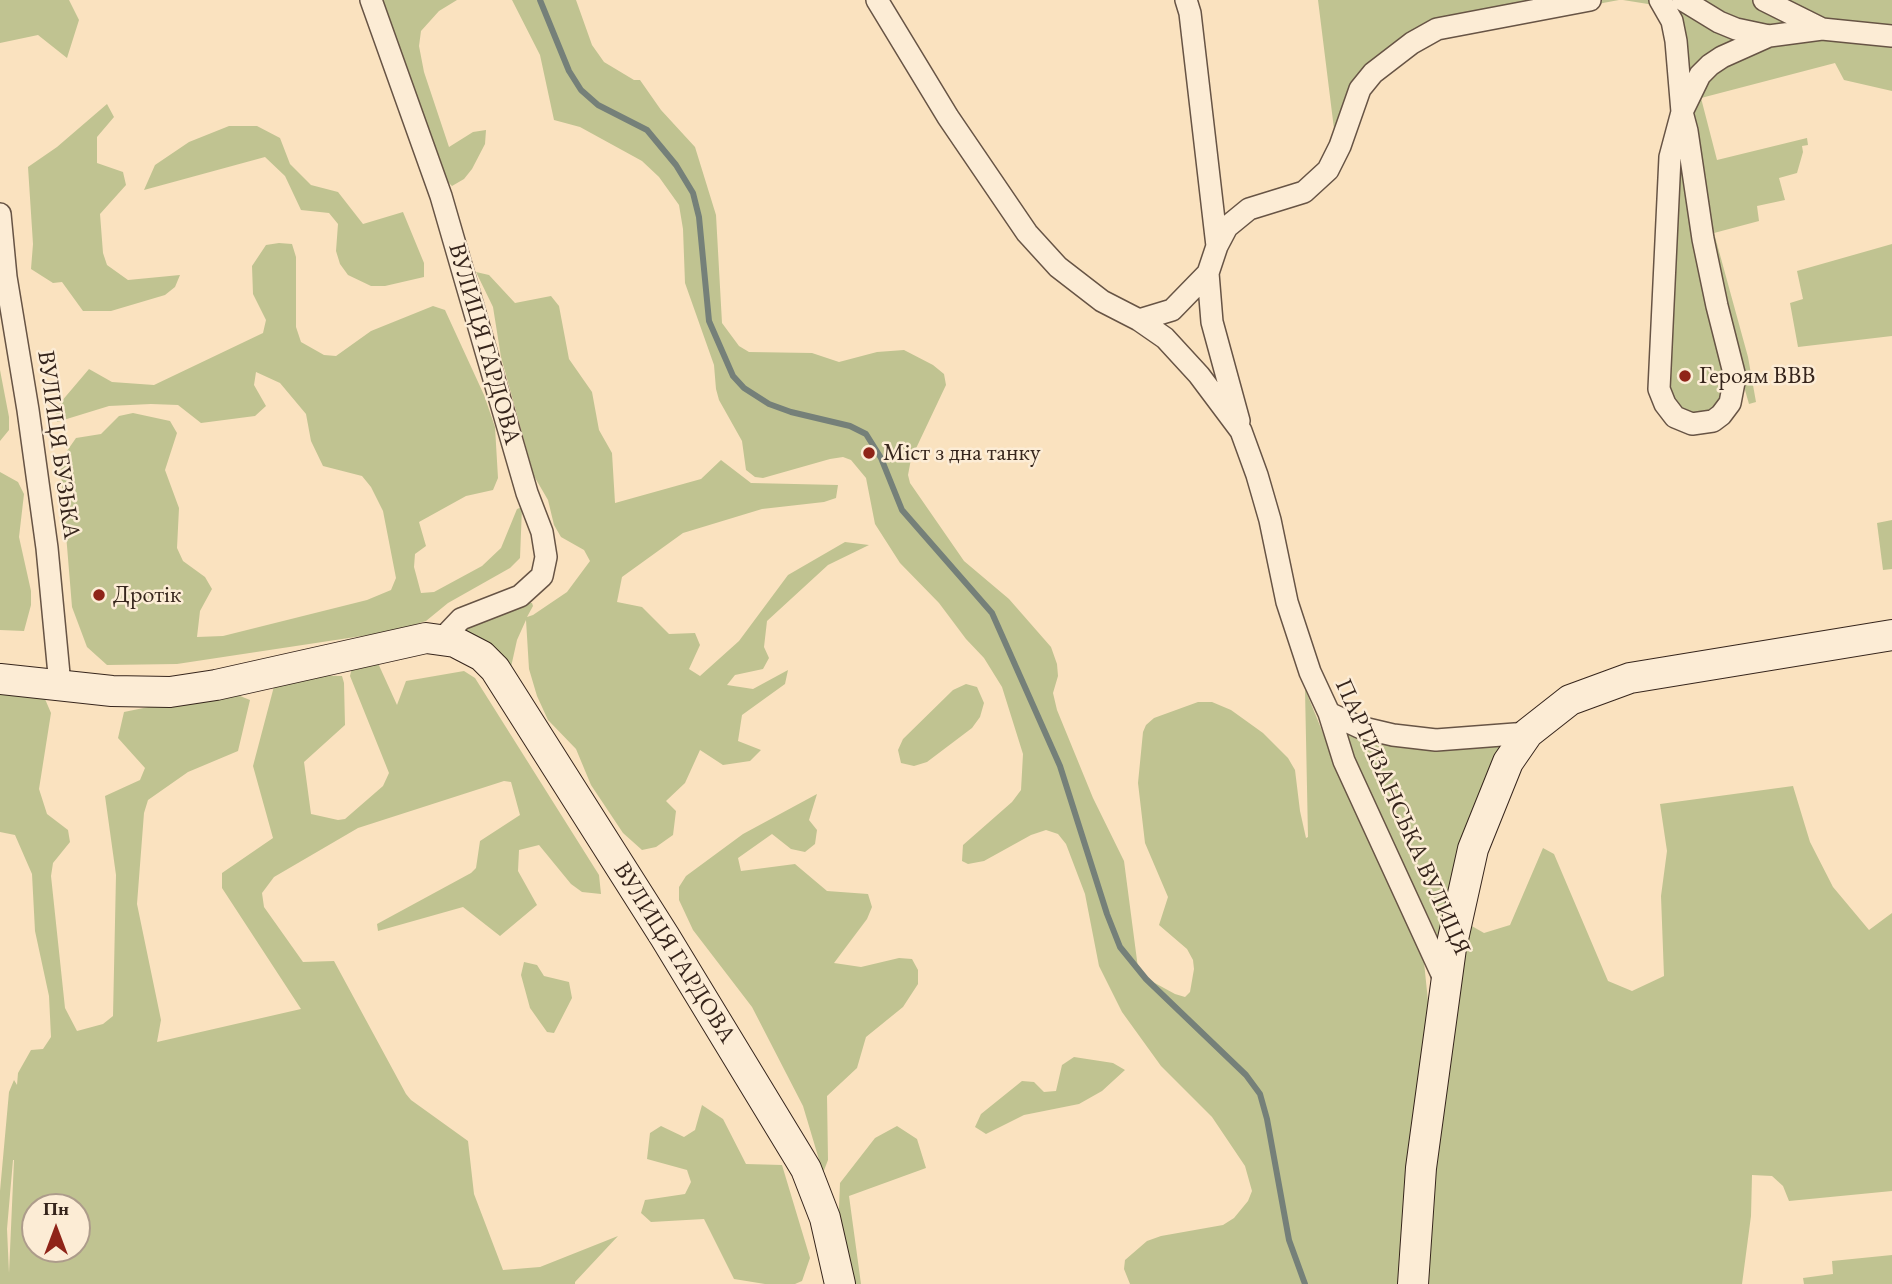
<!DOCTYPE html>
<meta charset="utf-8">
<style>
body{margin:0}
#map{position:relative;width:1892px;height:1284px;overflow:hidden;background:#fae2bf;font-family:"EB Garamond",serif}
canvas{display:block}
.north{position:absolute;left:21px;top:1193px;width:70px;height:70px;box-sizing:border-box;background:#fcecd5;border:2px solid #ad9c8b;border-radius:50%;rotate:0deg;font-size:19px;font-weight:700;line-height:28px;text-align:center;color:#36251c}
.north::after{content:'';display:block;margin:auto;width:24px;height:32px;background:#8f2418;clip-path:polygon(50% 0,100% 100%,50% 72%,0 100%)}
</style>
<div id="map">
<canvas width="1892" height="1284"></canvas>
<div class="north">Пн</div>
</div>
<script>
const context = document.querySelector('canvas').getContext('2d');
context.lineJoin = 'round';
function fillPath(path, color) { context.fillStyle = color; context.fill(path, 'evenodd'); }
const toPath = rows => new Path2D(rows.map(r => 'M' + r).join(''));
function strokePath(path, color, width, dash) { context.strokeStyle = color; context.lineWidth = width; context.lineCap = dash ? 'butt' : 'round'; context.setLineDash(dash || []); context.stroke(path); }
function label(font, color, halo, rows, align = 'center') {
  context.font = font + ' "EB Garamond",serif'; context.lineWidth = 5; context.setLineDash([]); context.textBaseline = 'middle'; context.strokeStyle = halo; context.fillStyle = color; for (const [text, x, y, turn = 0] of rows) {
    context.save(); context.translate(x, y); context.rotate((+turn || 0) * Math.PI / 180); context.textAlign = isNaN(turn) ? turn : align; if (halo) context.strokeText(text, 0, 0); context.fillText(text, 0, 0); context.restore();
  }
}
const green = toPath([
 [0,0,69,0,79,20,67,58,38,35,0,43],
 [380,0,457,0,439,11,421,31,419,46,424,72,449,147,473,132,486,130,485,144,472,169,464,179,452,186,437,171],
 [512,0,576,0,592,45,604,62,634,80,640,80,661,110,695,147,716,215,722,323,739,346,749,352,812,353,839,362,877,352,904,350,933,365,944,374,946,385,911,459,908,475,910,483,964,561,1009,599,1051,647,1057,664,1058,676,1053,693,1057,710,1093,798,1124,861,1138,968,1142,976,1175,994,1185,997,1190,992,1194,969,1193,960,1187,949,1159,925,1168,897,1145,843,1138,783,1143,732,1146,725,1154,718,1198,702,1212,702,1231,710,1263,733,1288,758,1295,770,1300,811,1306,838,1308,837,1305,689,1338,770,1419,941,1424,962,1429,1011,1402,1284,1130,1284,1124,1269,1125,1260,1147,1241,1161,1236,1223,1225,1234,1218,1248,1201,1252,1191,1245,1166,1212,1117,1161,1066,1122,1012,1099,966,1085,894,1066,844,1058,834,1046,830,1031,835,984,861,968,864,962,861,963,845,1012,802,1021,790,1023,754,1002,687,984,658,966,639,939,603,900,563,875,524,866,478,851,460,843,457,830,459,763,478,755,477,746,470,742,441,719,400,716,389,714,365,685,283,683,229,679,205,659,177,642,161,580,127,554,120,540,55],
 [1318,0,1619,0,1458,30,1427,46,1377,78,1335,137],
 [1623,0,1892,0,1892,26,1806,26,1691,78,1662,14,1648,4],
 [1810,36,1892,45,1892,91,1844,80,1835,63,1701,98,1717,160,1807,138,1808,145,1802,146,1803,152,1797,173,1779,178,1785,200,1757,206,1759,221,1714,233,1748,357,1756,402,1749,404,1722,310,1692,129,1693,93,1726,58],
 [107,104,114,117,97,137,97,163,123,172,126,185,100,214,103,253,107,265,128,280,180,275,175,287,165,295,111,311,83,311,62,282,53,283,31,269,33,244,28,167,57,147],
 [229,126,257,126,280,138,290,164,311,185,338,192,363,224,403,212,424,263,424,277,385,286,371,286,348,275,340,264,336,251,338,224,329,213,301,210,285,176,265,157,144,190,155,165,189,142],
 [1681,133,1729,390,1713,412,1692,415,1681,410,1673,400,1669,388],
 [279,243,292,244,296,257,296,327,301,342,324,355,336,356,371,331,433,306,445,310,484,395,495,427,498,478,493,490,466,496,419,522,426,546,415,554,414,567,421,593,434,592,482,566,501,548,517,509,522,507,520,558,510,568,448,603,426,621,395,631,177,664,107,665,87,647,72,607,60,461,76,438,101,434,119,416,133,413,170,421,177,433,165,470,179,508,177,548,183,561,205,577,212,589,200,611,197,637,223,636,367,600,391,590,396,578,383,511,371,487,362,476,323,466,311,441,306,414,280,383,256,372,254,385,266,406,255,416,201,423,178,405,151,404,109,406,57,422,55,409,89,369,112,382,154,385,263,333,266,320,253,294,252,266,266,245],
 [1892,244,1892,336,1798,347,1790,303,1803,299,1797,271],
 [476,272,489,275,515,303,551,296,559,306,569,359,592,392,599,430,612,453,615,503,701,479,721,460,751,483,838,485,836,498,824,502,762,509,683,533,622,577,617,602,642,607,669,634,695,633,700,645,689,669,700,676,739,641,788,575,845,542,869,545,828,565,767,621,764,647,769,658,763,669,735,675,727,685,753,689,788,670,785,684,742,715,738,741,761,750,750,761,723,765,700,750,685,783,666,801,676,811,673,835,656,847,642,850,623,833,591,785,576,749,548,720,537,696,529,669,526,620,517,640,511,667,464,630,468,624,529,603,532,603,533,606,527,617,533,615,567,592,590,561,584,550,561,537,554,525,548,500,534,476,501,357,493,307],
 [0,370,9,417,9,430,0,441],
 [0,472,18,482,24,494,19,537,31,591,31,605,24,631,0,630],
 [1892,520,1892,569,1883,570,1877,523],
 [377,661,397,705,406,681,464,671,475,678,599,875,601,894,582,892,571,884,539,845,519,850,518,871,537,905,500,936,463,907,378,931,377,924,471,873,476,868,480,841,520,815,511,782,504,781,358,828,274,877,262,893,264,907,303,962,334,961,406,1094,411,1100,468,1141,474,1194,503,1270,540,1267,618,1236,575,1282,575,1284,0,1284,0,1191,9,1092,14,1080,17,1085,18,1073,31,1050,43,1049,51,1037,49,996,35,931,32,874,15,835,0,832,0,692,33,696,45,699,51,713,39,789,47,814,68,830,70,842,53,863,51,876,65,1008,77,1031,103,1024,113,1016,116,875,105,796,140,780,145,768,118,738,124,712,202,696,240,696,250,700,238,751,188,772,148,800,144,813,137,904,161,1020,157,1042,301,1009,222,888,222,873,273,838,253,766,277,675,342,676,344,683,345,725,304,762,311,814,338,820,345,819,383,786,389,773,350,676,353,663],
 [13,1160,14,1160,9,1273,7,1229],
 [35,1207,77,1207,77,1249,35,1249],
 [966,684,977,687,984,703,980,717,972,728,927,762,914,766,901,763,898,750,903,739,953,690],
 [1345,729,1503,744,1441,943,1344,741],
 [1793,786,1810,842,1833,887,1869,930,1892,913,1892,1191,1789,1201,1783,1186,1772,1176,1752,1175,1751,1216,1742,1284,1423,1284,1438,1119,1470,925,1484,933,1510,925,1543,848,1554,854,1608,981,1632,991,1664,976,1661,896,1667,851,1660,804],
 [817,794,809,820,817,830,815,844,805,852,791,849,772,834,738,858,741,871,795,864,827,891,868,894,872,907,867,919,834,963,861,967,899,958,912,959,918,970,918,984,903,1007,866,1037,857,1068,827,1096,828,1160,823,1173,803,1106,752,1007,693,930,679,900,679,887,686,876,743,834],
 [524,962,537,965,544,976,569,982,572,998,554,1033,547,1032,530,1008,521,975],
 [1074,1057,1113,1063,1125,1070,1102,1091,1079,1104,1024,1115,986,1134,975,1127,981,1114,1022,1081,1034,1082,1044,1092,1056,1091,1062,1065],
 [702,1105,723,1119,746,1164,782,1165,810,1258,802,1281,795,1284,765,1284,734,1279,704,1219,651,1222,641,1213,645,1200,685,1194,691,1182,687,1170,647,1159,650,1133,661,1126,684,1137,695,1130],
 [897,1126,917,1139,926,1168,849,1196,861,1284,846,1284,838,1231,840,1183,875,1138],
 [1892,1255,1892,1284,1804,1284,1803,1278,1833,1274,1832,1261]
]);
const stream = toPath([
 [540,0,569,71,581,90,598,105,647,130,676,165,693,193,699,217,709,321,733,376,744,388,769,404,791,412,850,426,866,434,881,458,902,510,992,613,1060,766,1107,914,1120,947,1146,979,1246,1075,1260,1094,1267,1119,1289,1240,1305,1284]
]);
const street = toPath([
 [371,0,441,196,527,493,542,532,546,557,542,576,520,596,461,619,442,639],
 [877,0,948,117,1027,233,1058,267,1102,301,1139,320,1165,338,1199,375,1241,431,1257,475,1270,520,1287,602,1310,672,1329,713,1344,761,1446,983],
 [1660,0,1672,21,1676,41,1682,112,1670,157,1659,389,1665,404,1675,417,1692,424,1713,421,1721,415,1730,403,1735,377,1717,306,1703,239,1687,131,1682,112,1700,75,1710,65,1722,57,1769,36],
 [1683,0,1719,22,1736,29,1769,36,1822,29,1892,36],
 [1764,0,1822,29],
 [0,214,6,277,28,410,47,548,60,685],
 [1217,246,1227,227,1249,209,1304,192,1328,170,1340,146,1360,89,1373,73,1412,43,1437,29,1590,0],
 [1208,273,1212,322,1239,421],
 [1139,320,1172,310,1208,273,1217,246,1190,13,1186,0],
 [1329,713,1359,727,1393,735,1436,740,1528,733]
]);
const secondary = toPath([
 [0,679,112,691,170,692,216,685,426,638,455,642,482,656,495,669,665,937,806,1169,825,1218,840,1284],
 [1413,1284,1421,1168,1451,948,1473,849,1508,762,1528,733,1570,700,1630,678,1892,635]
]);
const markers = [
 [1685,376,7,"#8f2418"],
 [869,453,7,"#8f2418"],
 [99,595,7,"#8f2418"]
];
const streetNames = [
 ["ВУЛИЦЯ ГАРДОВА",484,344,74],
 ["ВУЛИЦЯ БУЗЬКА",58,445,82],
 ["ПАРТИЗАНСЬКА ВУЛИЦЯ",1402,817,66],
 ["ВУЛИЦЯ ГАРДОВА",674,953,58]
];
const poiNames = [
 ["Героям ВВВ",1699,376],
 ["Міст з дна танку",883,453],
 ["Дротік",113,595]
];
fillPath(green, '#c0c391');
strokePath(stream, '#758079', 6);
strokePath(street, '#675445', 24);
strokePath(secondary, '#36251c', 32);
strokePath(street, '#fcecd5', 21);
strokePath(secondary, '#fcecd5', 30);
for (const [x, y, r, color] of markers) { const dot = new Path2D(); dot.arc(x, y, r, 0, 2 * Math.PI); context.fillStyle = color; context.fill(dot); strokePath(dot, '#fcecd5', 2.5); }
label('24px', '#36251c', '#fcecd5', streetNames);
label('24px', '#36251c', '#fcecd5', poiNames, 'left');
</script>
